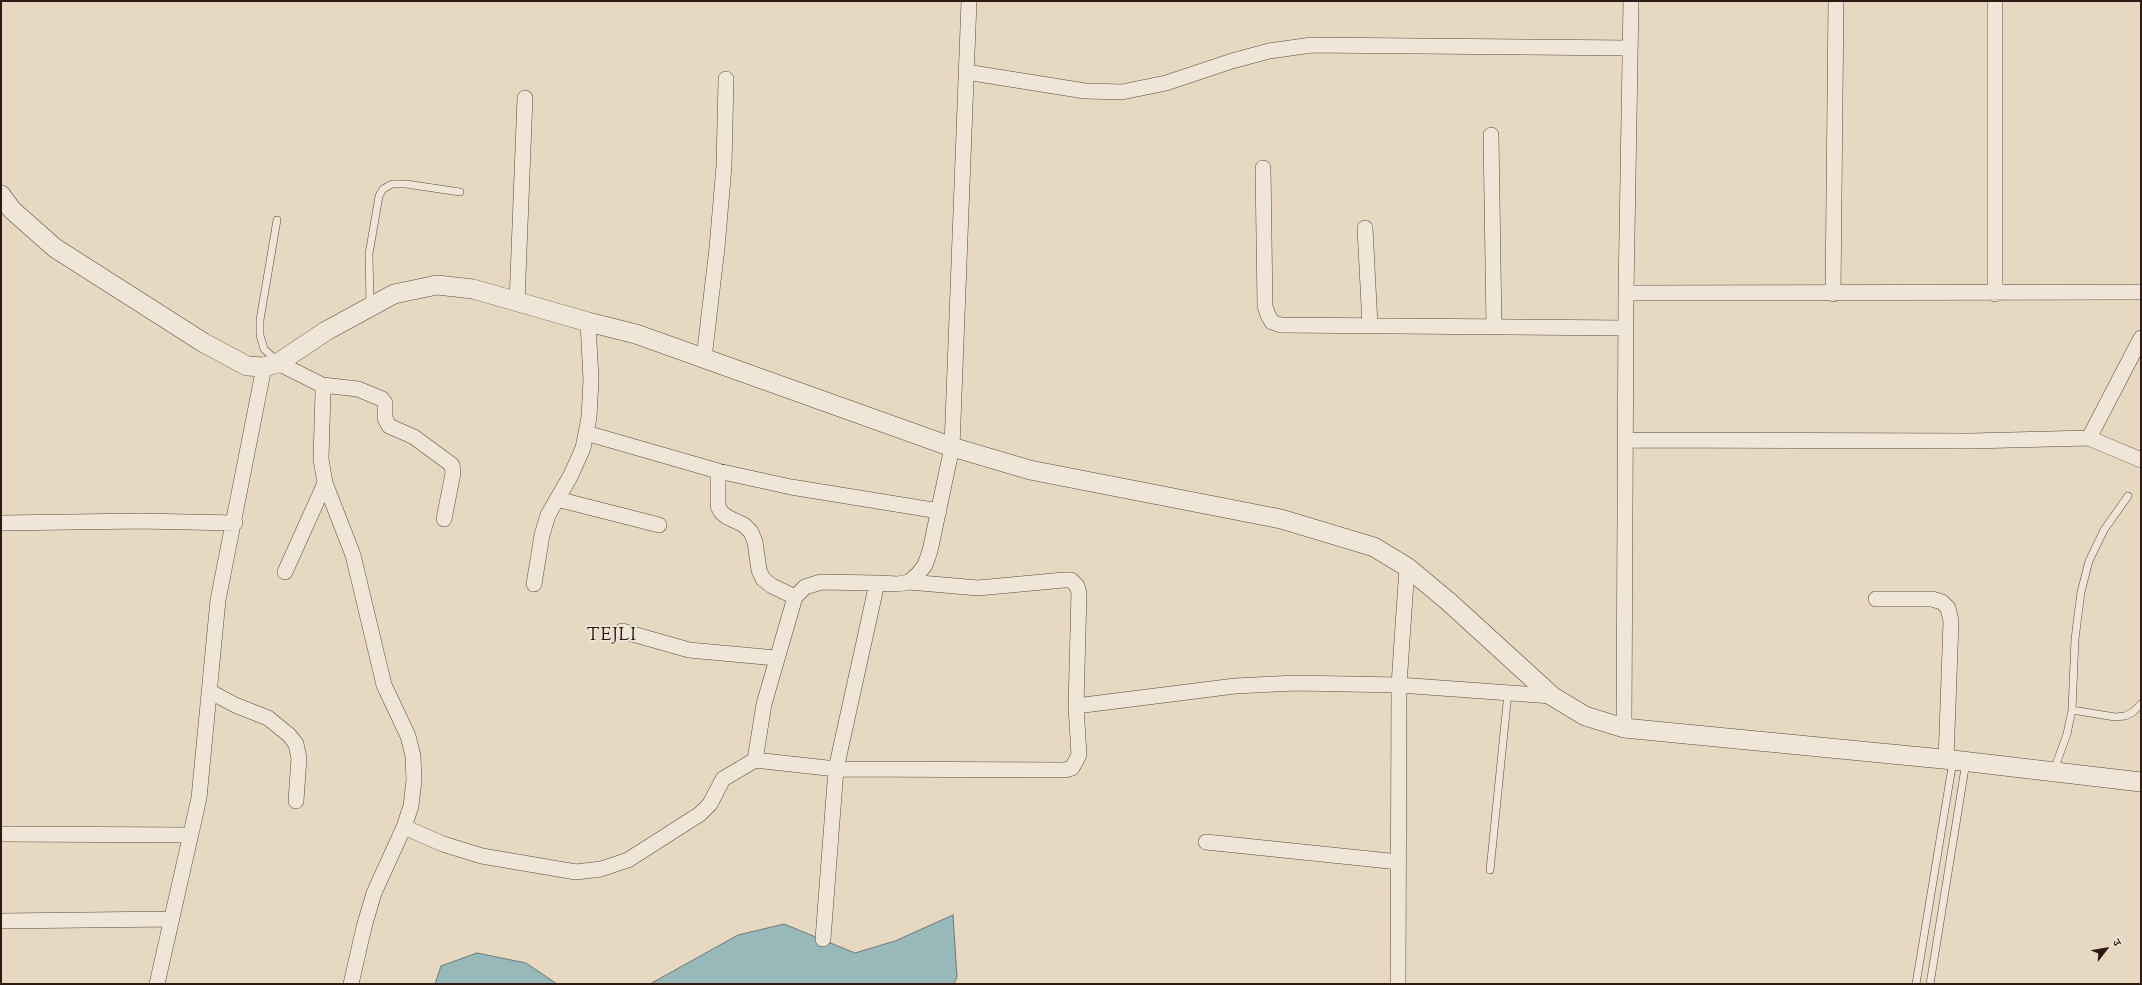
<!DOCTYPE html>
<meta charset="utf-8">
<style>
body{margin:0}
#map{position:relative;width:2142px;height:985px;overflow:hidden;background:#e7d8c1;font-family:"Sorts Mill Goudy","Noto Serif Devanagari",serif}
canvas{display:block}
.frame{position:absolute;inset:0;border:2px solid #2e1a13;pointer-events:none}
.north{position:absolute;left:2086px;top:929px;width:40px;height:40px;-webkit-text-stroke:3px #efe6d7;paint-order:stroke;rotate:59deg;font-size:11px;font-weight:700;line-height:16px;text-align:center;color:#2e1a13}
.north::after{content:'';display:block;margin:auto;width:14px;height:18px;background:#2e1a13;clip-path:polygon(50% 0,100% 100%,50% 72%,0 100%)}
</style>
<div id="map">
<canvas width="2142" height="985"></canvas>
<div class="frame"></div>
<div class="north">उ</div>
</div>
<script>
const context = document.querySelector('canvas').getContext('2d');
context.lineJoin = 'round';
function fillPath(path, color) { context.fillStyle = color; context.fill(path, 'evenodd'); }
const toPath = rows => new Path2D(rows.map(r => 'M' + r).join(''));
function strokePath(path, color, width, dash) { context.strokeStyle = color; context.lineWidth = width; context.lineCap = dash ? 'butt' : 'round'; context.setLineDash(dash || []); context.stroke(path); }
function label(font, color, halo, rows, align = 'center') {
  context.font = font + ' "Sorts Mill Goudy",serif'; context.lineWidth = 3.5; context.setLineDash([]); context.textBaseline = 'middle'; context.strokeStyle = halo; context.fillStyle = color; for (const [text, x, y, turn = 0] of rows) {
    context.save(); context.translate(x, y); context.rotate((+turn || 0) * Math.PI / 180); context.textAlign = isNaN(turn) ? turn : align; if (halo) context.strokeText(text, 0, 0); context.fillText(text, 0, 0); context.restore();
  }
}
const water = toPath([
 [953,915,957,977,954,984,650,984,738,935,784,924,855,953,895,941,953,915],
 [477,953,526,963,557,984,435,984,441,966,477,953]
]);
const service = toPath([
 [370,304,369,254,379,196,383,189,392,184,406,184,460,192],
 [277,361,264,349,260,335,260,320,277,220],
 [2072,710,2115,717,2125,716,2133,712,2141,704],
 [2054,770,2067,734,2072,710,2075,639,2081,592,2089,561,2104,530,2128,496],
 [1490,870,1508,693],
 [1916,984,1953,761],
 [1930,984,1966,762]
]);
const minor = toPath([
 [966,72,1085,91,1122,92,1166,83,1232,61,1269,51,1312,45,1630,48],
 [1491,135,1494,327],
 [1263,168,1265,306,1268,315,1272,322,1281,325,1626,328],
 [1365,228,1370,325],
 [1626,293,2141,292],
 [1833,294,1836,1],
 [1995,294,1995,1],
 [517,302,525,98],
 [704,358,717,248,724,166,726,79],
 [278,363,322,385,323,392,321,459,325,483,353,555,384,685,408,736,413,756,414,780,411,806,404,827,374,893,364,927,351,984],
 [322,385,358,389,382,399,385,403,385,418,389,426,414,437,452,465,453,473,444,519],
 [586,433,718,471,791,487,939,511],
 [2089,438,2141,338],
 [1625,440,1971,441,2089,438,2141,460],
 [718,471,718,506,721,512,727,517,744,525,751,532,755,542,759,570,763,579,772,586,795,597],
 [557,499,659,525],
 [1,523,141,521,235,523],
 [285,572,325,483],
 [534,584,542,535,548,515,571,475,583,448,586,433,589,417,591,380,588,322],
 [1876,599,1932,599,1942,602,1948,608,1951,621,1946,760],
 [622,631,689,650,776,658],
 [209,691,235,705,268,718,289,735,296,744,299,758,296,801],
 [1076,706,1235,686,1295,683,1399,685,1552,696],
 [1624,728,1626,293,1631,1],
 [755,760,836,769,1065,770,1072,768,1079,755,1076,706,1079,593,1077,586,1071,580,1064,580,978,588,909,582],
 [404,827,443,844,482,856,576,872,601,869,628,860,700,814,710,804,723,779,755,760,764,704,795,597,805,587,821,582,877,583],
 [1,834,190,835],
 [1206,842,1399,862],
 [1,921,171,919],
 [823,939,836,769,877,583,898,584,909,582,918,574,925,565,930,551,952,447,969,1],
 [157,984,199,798,218,600,264,367],
 [1398,984,1399,685,1407,567]
]);
const tertiary = toPath([
 [1,195,12,210,55,248,204,343,247,366,264,367,278,363,326,331,394,294,437,285,473,289,588,322,636,334,952,447,1030,470,1281,519,1374,547,1407,567,1449,602,1552,696,1585,716,1624,728,1953,760,2141,782]
]);
const quarterNames = [
 ["TEJLI",612,637]
];
fillPath(water, '#98b9b9');
strokePath(water, '#6e7977', 1);
strokePath(service, '#5c4a3e', 8);
strokePath(minor, '#5c4a3e', 16);
strokePath(tertiary, '#5c4a3e', 20);
strokePath(service, '#efe6d7', 7);
strokePath(minor, '#efe6d7', 15);
strokePath(tertiary, '#efe6d7', 19);
context.letterSpacing = '1px';
label('18px', '#2e1a13', '#efe6d7', quarterNames);
context.letterSpacing = '0px';
</script>
